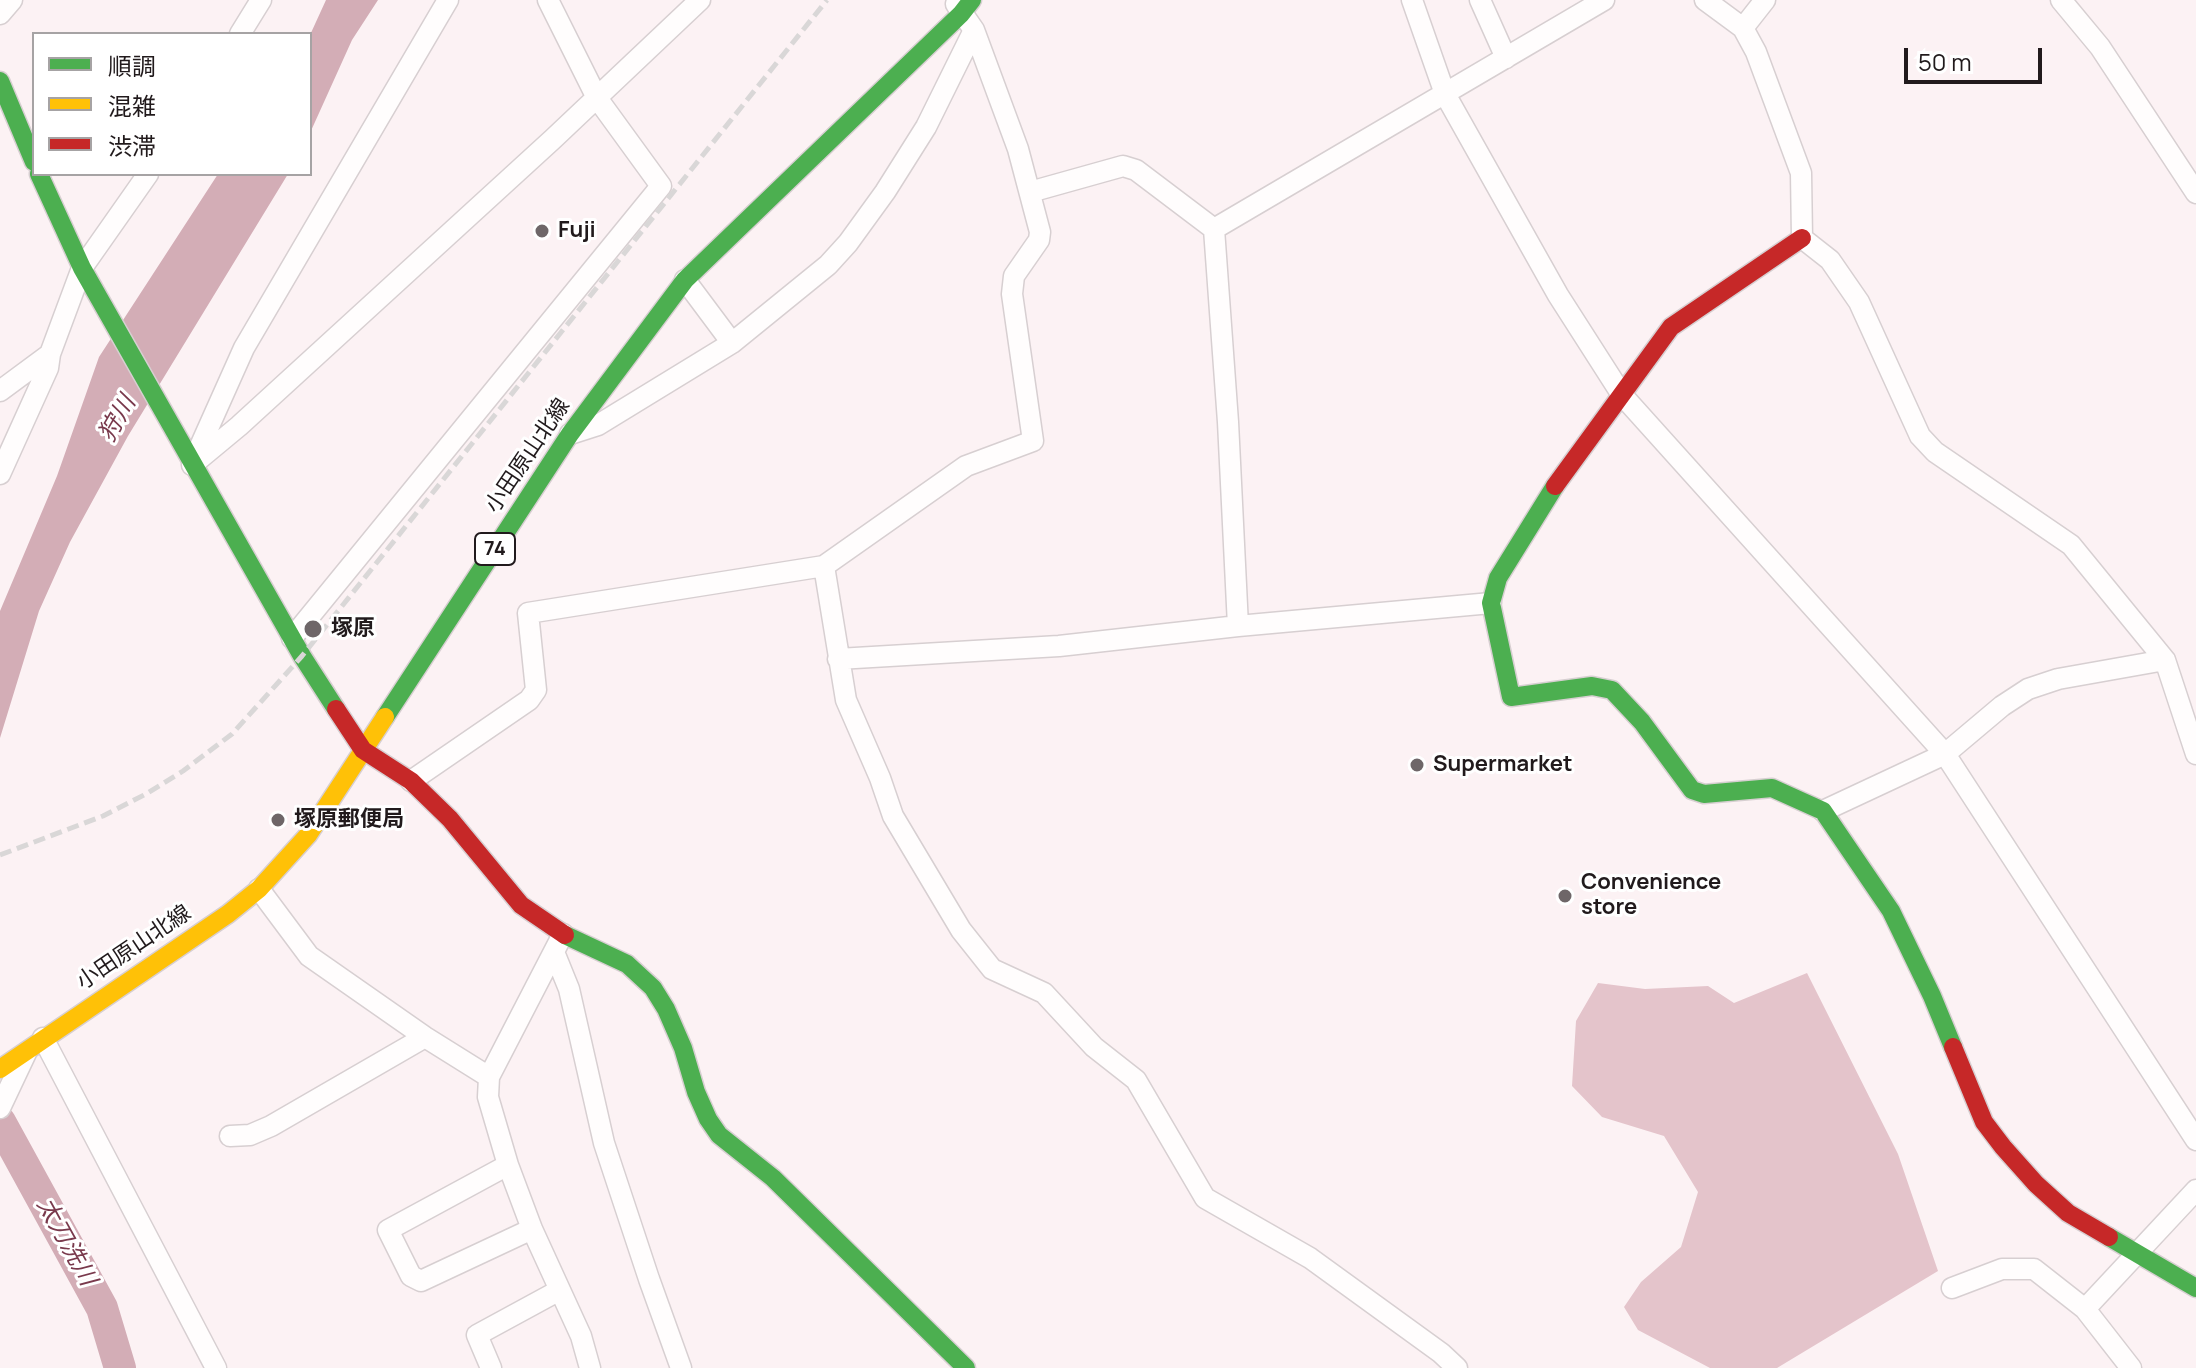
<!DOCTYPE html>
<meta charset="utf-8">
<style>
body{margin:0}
#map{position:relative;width:2196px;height:1368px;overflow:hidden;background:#fcf2f4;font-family:Manrope,"Noto Sans JP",sans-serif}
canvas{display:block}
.legend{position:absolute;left:32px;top:32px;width:280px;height:144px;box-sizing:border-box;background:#fff;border:2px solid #a6a3a4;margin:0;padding:10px 14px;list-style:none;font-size:24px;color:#211a1c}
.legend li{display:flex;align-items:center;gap:16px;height:40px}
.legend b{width:40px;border:2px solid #a6a3a4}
.scale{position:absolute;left:1904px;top:48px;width:138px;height:36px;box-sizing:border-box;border:4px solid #211a1c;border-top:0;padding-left:10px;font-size:24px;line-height:28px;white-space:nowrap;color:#211a1c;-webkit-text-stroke:6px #fff;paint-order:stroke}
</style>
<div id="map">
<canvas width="2196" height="1368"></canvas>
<ul class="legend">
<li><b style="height:10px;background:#4caf50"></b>順調</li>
<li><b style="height:10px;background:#ffc107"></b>混雑</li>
<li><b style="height:10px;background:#c62828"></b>渋滞</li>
</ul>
<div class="scale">50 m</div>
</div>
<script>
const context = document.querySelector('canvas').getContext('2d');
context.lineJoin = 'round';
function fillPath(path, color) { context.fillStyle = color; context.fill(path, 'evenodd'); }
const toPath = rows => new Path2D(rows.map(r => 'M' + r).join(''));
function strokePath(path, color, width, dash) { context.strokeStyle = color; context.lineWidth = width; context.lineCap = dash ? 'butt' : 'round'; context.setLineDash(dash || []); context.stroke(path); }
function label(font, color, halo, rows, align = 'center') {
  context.font = font + ' Manrope,"Noto Sans JP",sans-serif'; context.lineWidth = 6; context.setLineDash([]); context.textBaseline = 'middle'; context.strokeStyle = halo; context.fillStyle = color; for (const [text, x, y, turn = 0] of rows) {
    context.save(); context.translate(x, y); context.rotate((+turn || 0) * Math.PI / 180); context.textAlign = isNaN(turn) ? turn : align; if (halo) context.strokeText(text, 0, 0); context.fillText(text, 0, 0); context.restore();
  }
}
const forest = toPath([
 [1807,973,1898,1154,1938,1271,1777,1368,1710,1368,1638,1330,1624,1307,1641,1282,1681,1247,1698,1192,1664,1136,1602,1117,1572,1086,1576,1021,1598,983,1645,989,1708,986,1734,1003]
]);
const water = toPath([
 [326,0,378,0,352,40,310,133,310,35],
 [218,174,288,174,128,436,70,542,39,611,0,738,0,611,57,476,99,357]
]);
const river = toPath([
 [0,1122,102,1308,120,1368]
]);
const street = toPath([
 [1412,0,1445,94,1558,295,1622,395,1945,754,2196,1140],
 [1480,0,1506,58],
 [1705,0,1743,28,1756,52,1801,173,1802,238,1830,260,1859,302,1920,436,1935,452,2071,545,2165,660,2196,754],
 [2061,0,2100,47,2196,193],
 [0,14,12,0],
 [1743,28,1765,0],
 [240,34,261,0],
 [1030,192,1123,166,1136,170,1214,229,1228,422,1238,626],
 [1214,229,1604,0],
 [685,280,732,343],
 [0,391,50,354],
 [570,434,598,425,732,343,828,265,848,243,885,192,926,127,974,30],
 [193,462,244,348,448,0],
 [192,465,239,426,553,139,700,0],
 [0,474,48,368,50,354,82,268,148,174],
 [824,566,846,700,880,778,893,816,961,930,992,969,1044,993,1094,1047,1136,1080,1205,1198,1310,1258,1441,1353,1457,1368],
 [292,638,661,186,597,98,548,0],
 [838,659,1059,646,1238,626,1491,603],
 [411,781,529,700,536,690,528,613,824,566,966,466,1033,441,1012,294,1014,276,1039,240,1040,232,1018,149,974,30,956,4],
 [1823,811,1945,754,2002,706,2028,689,2058,679,2165,660],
 [259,889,309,956,425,1037,489,1077],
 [563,934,489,1077,488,1097,508,1165,532,1229,581,1336,590,1368],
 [554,952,569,989,604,1143,649,1279,681,1368],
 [43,1038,216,1368],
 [0,1108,26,1053],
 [230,1136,250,1135,271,1126,425,1037],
 [508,1165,388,1230,411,1276,421,1281,532,1229],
 [1952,1288,2002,1269,2034,1269,2085,1309,2131,1368],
 [2085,1309,2196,1190],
 [491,1368,477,1335,558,1291]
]);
const fast = toPath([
 [0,81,34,162],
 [39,174,82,268,302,656,336,709],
 [1555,486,1498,578,1491,603,1511,697,1592,686,1612,690,1642,722,1692,790,1704,794,1772,788,1823,811,1891,911,1932,996,1953,1047],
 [385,717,570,434,685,280,961,14,972,0],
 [565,935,627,964,653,988,666,1009,683,1048,696,1092,708,1119,719,1135,773,1178,966,1368],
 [2109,1237,2196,1288]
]);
const slow = toPath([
 [0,1069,228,914,259,889,308,835,385,717]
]);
const jam = toPath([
 [1555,486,1671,327,1802,238],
 [336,709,363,750,411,781,450,819,521,905,565,935],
 [1953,1047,1984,1122,2003,1147,2036,1184,2068,1213,2109,1237]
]);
const rail = toPath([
 [0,855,103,816,146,794,183,771,232,734,302,656,827,0]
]);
const markers = [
 [542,231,8,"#6e6668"],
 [313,629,10,"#6e6668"],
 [1417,765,8,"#6e6668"],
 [278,820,8,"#6e6668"],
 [1565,896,8,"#6e6668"]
];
const shields = [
 [495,549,40]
];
const shieldNames = [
 ["74",495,549]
];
const poiNames = [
 ["Fuji",558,231],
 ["塚原",331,629],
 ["Supermarket",1433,765],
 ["塚原郵便局",294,820],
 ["Convenience",1581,883],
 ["store",1581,908]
];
const streetNames = [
 ["小田原山北線",528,456,-56],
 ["小田原山北線",134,948,-34]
];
const waterNames = [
 ["狩川",118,419,-60],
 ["太刀洗川",66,1242,61]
];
fillPath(forest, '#e4c4cb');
fillPath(water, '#d3adb6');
strokePath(river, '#d3adb6', 32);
strokePath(street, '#d7cfd1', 23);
strokePath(fast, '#d7cfd1', 21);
strokePath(slow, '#d7cfd1', 21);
strokePath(jam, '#d7cfd1', 21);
strokePath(street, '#fffdfd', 20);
strokePath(fast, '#4caf50', 18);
strokePath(slow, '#ffc107', 18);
strokePath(jam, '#c62828', 18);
strokePath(rail, '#d9d7d7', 5, [12, 6]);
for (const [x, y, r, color] of markers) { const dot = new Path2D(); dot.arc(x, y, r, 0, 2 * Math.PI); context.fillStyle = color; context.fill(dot); strokePath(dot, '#fff', 3); }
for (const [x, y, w] of shields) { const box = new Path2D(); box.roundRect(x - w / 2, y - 16, w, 32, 6); context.fillStyle = '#fff'; context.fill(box); strokePath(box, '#211a1c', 2); }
label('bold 20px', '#211a1c', null, shieldNames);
label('bold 22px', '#211a1c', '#fff', poiNames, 'left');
label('22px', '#211a1c', '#fff', streetNames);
label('italic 24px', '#79394c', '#fff', waterNames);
</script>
